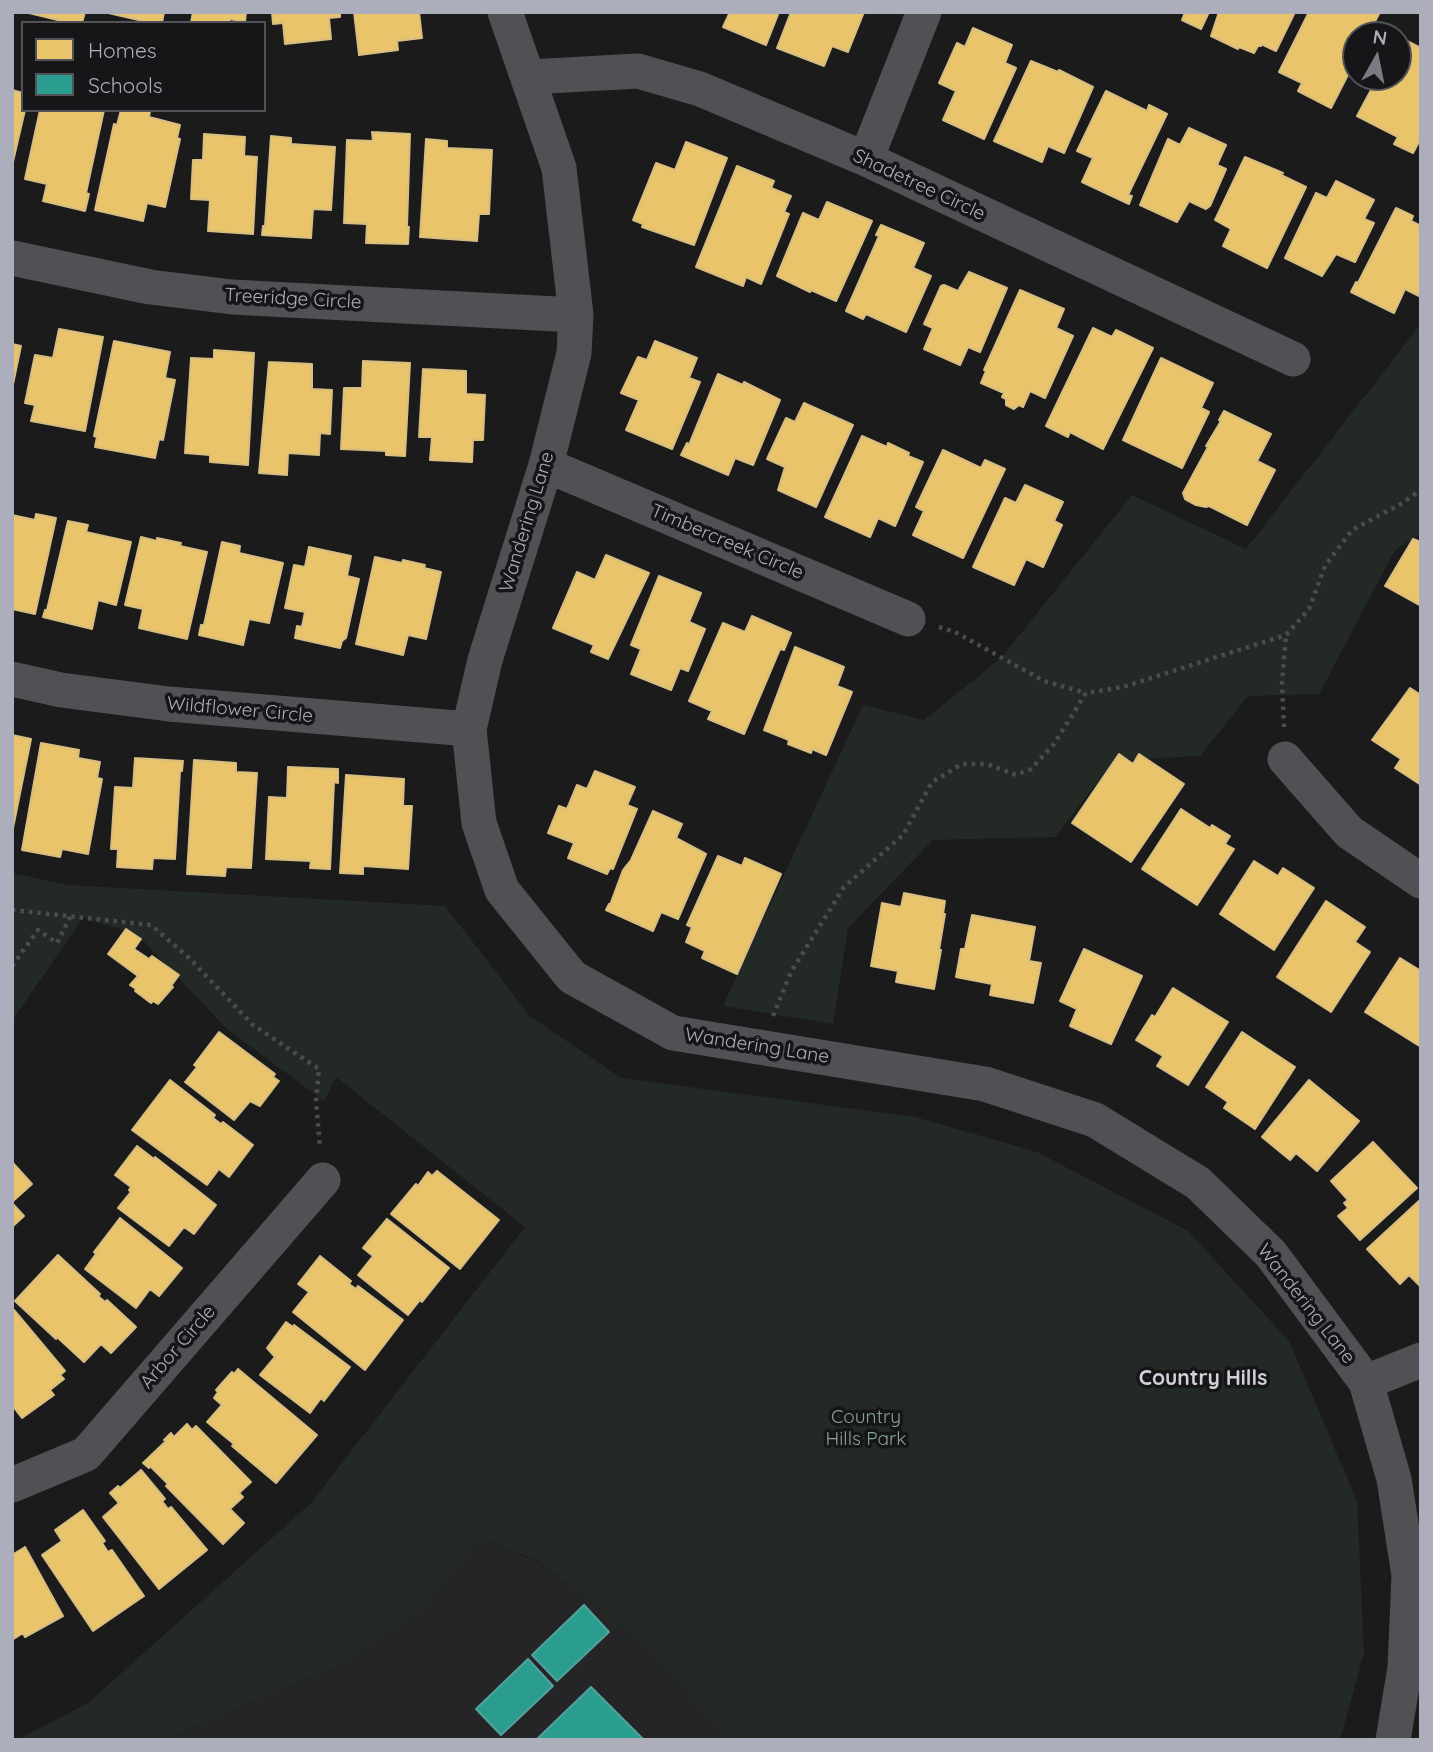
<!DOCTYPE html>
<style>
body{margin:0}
#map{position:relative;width:1433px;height:1752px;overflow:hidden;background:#1b1b1b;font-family:Quicksand,sans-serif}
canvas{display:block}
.frame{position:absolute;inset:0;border:14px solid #adaebb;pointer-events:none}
.legend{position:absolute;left:21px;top:21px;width:245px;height:91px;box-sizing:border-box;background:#161517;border:2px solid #525259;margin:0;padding:9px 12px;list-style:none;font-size:21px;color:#adaebb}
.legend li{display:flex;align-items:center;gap:14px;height:35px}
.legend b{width:35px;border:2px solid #525259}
.north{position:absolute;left:1342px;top:21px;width:70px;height:70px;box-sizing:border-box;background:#161517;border:2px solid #525259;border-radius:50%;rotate:9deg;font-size:19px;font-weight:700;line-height:28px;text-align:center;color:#adaebb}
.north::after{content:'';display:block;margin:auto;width:24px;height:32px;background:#7a7b83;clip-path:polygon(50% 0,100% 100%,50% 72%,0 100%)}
</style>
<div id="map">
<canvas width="1433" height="1752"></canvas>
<div class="frame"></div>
<ul class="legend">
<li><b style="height:19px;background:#e9c46a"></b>Homes</li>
<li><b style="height:19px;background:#2a9d8f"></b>Schools</li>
</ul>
<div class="north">N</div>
</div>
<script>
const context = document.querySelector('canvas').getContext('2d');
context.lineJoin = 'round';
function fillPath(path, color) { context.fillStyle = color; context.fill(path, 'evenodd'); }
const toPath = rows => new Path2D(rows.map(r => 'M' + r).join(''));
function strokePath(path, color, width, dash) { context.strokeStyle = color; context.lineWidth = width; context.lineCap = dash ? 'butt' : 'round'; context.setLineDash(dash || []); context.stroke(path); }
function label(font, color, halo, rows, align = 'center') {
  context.font = font + ' Quicksand,sans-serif'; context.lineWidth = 7; context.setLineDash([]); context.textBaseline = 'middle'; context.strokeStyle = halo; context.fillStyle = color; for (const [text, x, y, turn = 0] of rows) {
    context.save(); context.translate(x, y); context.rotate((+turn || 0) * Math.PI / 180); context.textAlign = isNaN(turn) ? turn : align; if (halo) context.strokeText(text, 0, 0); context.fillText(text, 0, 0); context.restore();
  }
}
const built = toPath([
 [480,1538,534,1560,571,1586,641,1642,732,1740,173,1740,181,1732,340,1665,417,1614]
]);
const green = toPath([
 [1421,324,1421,534,1395,550,1319,694,1248,696,1200,756,1115,760,1055,837,933,840,848,928,833,1024,723,1006,863,705,924,720,1001,658,1132,495,1246,549],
 [12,873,68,885,445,906,530,1016,621,1078,915,1117,1037,1152,1188,1231,1289,1341,1357,1501,1364,1653,1340,1740,732,1740,641,1642,571,1586,534,1559,480,1538,417,1614,340,1665,181,1732,172,1740,17,1740,88,1703,310,1504,525,1227,336,1077,324,1101,226,1028,137,934,83,918,12,1021]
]);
const homes = toPath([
 [25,12,85,12,82,23,70,23,25,12],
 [104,12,164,12,162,23,143,23,143,21,104,12],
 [193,12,246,12,245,22,230,19,229,23,191,23,193,12],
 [272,12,340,12,340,17,329,18,331,39,285,44,283,23,273,24,272,12],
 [354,12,419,12,422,38,397,41,398,50,359,55,354,12],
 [730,12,779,12,766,45,723,27,730,12],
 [791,12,864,12,848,52,832,46,824,66,777,48,791,12],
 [1185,12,1209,12,1201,29,1182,20,1185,12],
 [1219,12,1295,12,1276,51,1261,44,1261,46,1258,46,1254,53,1239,47,1238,49,1211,36,1219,12],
 [1309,12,1380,12,1368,35,1356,35,1356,59,1331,108,1298,91,1302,83,1279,72,1309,12],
 [973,28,1012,45,1005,63,1016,68,984,139,943,120,956,91,939,83,957,43,965,47,973,28],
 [1407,41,1421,48,1421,138,1413,153,1394,144,1398,137,1357,116,1378,77,1398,77,1398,57,1407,41],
 [1031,61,1058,72,1059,70,1093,87,1064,153,1048,146,1042,162,994,141,1031,61],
 [12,90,23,93,23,110,25,110,12,166,12,90],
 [1106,91,1147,111,1149,105,1167,114,1128,195,1132,196,1129,204,1082,182,1093,158,1077,151,1106,91],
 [40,110,104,110,86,193,89,194,85,211,43,201,47,184,25,179,40,110],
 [121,110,150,111,149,117,180,125,177,138,180,139,165,207,147,203,143,221,95,210,114,124,117,125,121,110],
 [1189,128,1226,145,1217,165,1226,169,1210,206,1206,209,1189,201,1177,222,1140,205,1168,139,1180,145,1189,128],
 [372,132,410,134,407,227,409,227,408,244,366,243,367,224,344,223,347,140,373,141,372,132],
 [204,134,245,137,244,156,257,157,253,234,208,231,210,200,191,199,193,160,203,160,204,134],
 [271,136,291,138,291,144,335,147,331,210,313,209,311,238,262,235,263,226,265,226,271,136],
 [426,139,447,141,447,148,492,150,489,214,479,214,477,241,420,237,426,139],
 [686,142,727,158,694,245,642,227,643,224,633,220,656,163,675,170,686,142],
 [1245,157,1283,173,1281,175,1306,187,1267,268,1223,246,1231,229,1215,220,1245,157],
 [737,166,774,181,771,188,791,196,784,212,789,214,761,284,746,277,743,286,696,267,737,166],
 [1336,181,1374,200,1364,219,1374,223,1355,262,1336,254,1322,276,1285,258,1316,193,1327,198,1336,181],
 [827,202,872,221,836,301,811,290,810,292,777,276,803,213,819,220,827,202],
 [1396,208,1413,216,1411,221,1421,226,1421,297,1405,289,1394,313,1351,292,1356,282,1358,283,1396,208],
 [881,225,924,243,913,268,931,276,906,332,866,314,863,319,846,311,879,236,876,235,881,225],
 [969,272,1007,288,980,352,968,347,960,365,924,349,933,328,924,324,941,286,944,285,958,291,969,272],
 [1020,290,1064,309,1056,328,1073,336,1045,398,1030,391,1023,407,1019,405,1014,409,1006,405,1006,399,1002,397,1004,393,981,383,986,371,984,370,1020,290],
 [1093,328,1112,337,1116,330,1153,348,1103,449,1070,432,1068,437,1046,426,1093,328],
 [59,329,103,337,85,431,31,421,35,405,25,403,35,355,53,358,59,329],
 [114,341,170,352,165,378,175,380,163,440,159,439,155,458,95,447,97,437,94,436,114,341],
 [655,341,697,358,689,378,700,382,672,449,626,430,639,400,621,393,638,357,647,360,655,341],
 [12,344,21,346,12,389,12,344],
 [214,350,254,353,248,465,210,462,210,455,185,453,191,358,214,359,214,350],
 [1161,358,1213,383,1201,408,1209,412,1182,468,1123,440,1161,358],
 [363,361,410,363,405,456,386,455,386,451,341,449,344,388,362,388,363,361],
 [269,362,312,364,312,389,332,390,330,434,320,433,319,455,288,453,287,475,259,473,269,362],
 [423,369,466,371,466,394,485,395,483,440,473,440,472,462,430,460,432,437,419,437,423,369],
 [718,374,743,385,744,382,780,400,753,465,735,458,728,475,681,455,687,443,689,445,718,374],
 [804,403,853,425,816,507,778,490,785,467,767,459,786,418,795,422,804,403],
 [1224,411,1271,434,1257,461,1275,470,1247,525,1209,506,1206,507,1196,505,1185,499,1183,493,1208,447,1206,446,1221,421,1219,420,1224,411],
 [862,436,887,447,888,443,909,453,908,456,923,462,895,526,878,518,870,537,825,517,862,436],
 [943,450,981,468,985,460,1005,469,963,558,913,535,924,511,916,507,943,450],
 [1025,485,1063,502,1054,521,1062,525,1043,567,1026,559,1014,585,973,567,1005,498,1016,503,1025,485],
 [36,514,56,518,35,614,12,609,12,515,35,520,36,514],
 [68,521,88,525,86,532,131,542,116,605,98,600,92,629,43,617,45,610,47,610,68,521],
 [141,537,157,541,157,538,181,543,180,546,207,552,187,639,139,628,143,609,125,605,141,537],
 [1413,539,1421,542,1421,606,1385,586,1413,539],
 [222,542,240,546,239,553,283,563,269,623,249,619,243,645,199,635,201,625,204,625,222,542],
 [309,547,351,556,347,576,359,579,346,638,342,641,340,648,295,638,297,626,302,627,305,612,285,608,294,565,305,567,309,547],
 [606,555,649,573,608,659,591,652,594,645,553,628,577,572,595,580,606,555],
 [375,557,402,563,403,560,425,565,424,568,441,572,426,639,408,635,403,655,356,644,375,557],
 [659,576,701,593,689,622,705,629,688,671,680,668,671,690,631,674,641,649,631,645,659,576],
 [752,616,791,633,784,650,780,649,744,734,708,719,712,711,689,701,723,623,745,632,752,616],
 [795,647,844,667,837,686,852,692,826,755,812,749,811,753,788,744,789,740,764,730,795,647],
 [1410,688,1421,695,1421,785,1395,768,1401,759,1372,740,1410,688],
 [12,735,31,739,12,833,12,735],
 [41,743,79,750,78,758,100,762,97,778,102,779,88,854,62,849,60,857,22,850,41,743],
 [1119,754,1133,764,1139,754,1184,784,1131,862,1072,823,1119,754],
 [135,758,183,761,182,771,180,771,175,859,153,858,152,869,117,867,118,849,111,849,115,787,133,788,135,758],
 [194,760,236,763,236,772,257,773,251,868,226,867,225,876,187,874,194,760],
 [288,767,338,769,338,783,334,782,330,869,310,868,311,861,266,859,269,797,287,798,288,767],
 [595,771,635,787,627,805,637,809,613,869,610,868,607,874,568,858,574,843,548,833,559,806,567,809,577,785,587,789,595,771],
 [346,775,404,779,403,806,412,806,408,869,363,866,363,874,340,873,346,775],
 [1181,809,1210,828,1212,825,1230,836,1225,844,1234,849,1197,905,1142,869,1181,809],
 [653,811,682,824,676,838,706,854,678,919,661,912,653,931,606,910,609,904,610,905,623,870,631,860,653,811],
 [718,856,742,866,745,858,781,874,737,974,702,958,705,951,686,942,692,927,687,925,718,856],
 [1254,861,1278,876,1283,868,1314,888,1274,950,1220,914,1254,861],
 [904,893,945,901,943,914,945,914,939,950,941,950,934,989,896,982,898,971,871,966,882,903,901,907,904,893],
 [1326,901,1365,927,1355,942,1370,952,1331,1012,1277,977,1326,901],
 [972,915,1035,927,1029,961,1041,963,1033,1003,990,995,992,984,956,977,961,949,965,949,972,915],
 [126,929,141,939,134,949,149,959,152,956,179,975,171,986,173,987,158,1004,153,1001,151,1003,135,991,136,989,130,985,138,976,108,954,126,929],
 [1084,949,1142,976,1111,1044,1070,1026,1077,1009,1060,1001,1084,949],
 [1400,958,1421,971,1421,1047,1365,1012,1400,958],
 [1173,988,1228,1022,1188,1085,1157,1066,1163,1056,1136,1040,1152,1015,1155,1017,1173,988],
 [219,1032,275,1074,273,1077,279,1081,260,1106,250,1101,234,1120,185,1082,197,1067,194,1065,219,1032],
 [1242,1032,1295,1067,1255,1129,1224,1108,1228,1102,1206,1087,1242,1032],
 [170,1080,215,1115,213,1118,221,1124,223,1122,253,1145,229,1177,219,1169,207,1185,132,1130,170,1080],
 [1309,1080,1359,1121,1317,1171,1296,1153,1290,1160,1262,1137,1309,1080],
 [1373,1142,1417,1188,1360,1240,1338,1216,1348,1208,1344,1203,1348,1200,1331,1181,1373,1142],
 [137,1146,154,1159,155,1157,216,1205,194,1234,184,1227,169,1246,118,1208,131,1192,129,1190,131,1187,115,1175,137,1146],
 [12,1162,32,1184,12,1202,12,1162],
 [437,1171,499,1220,460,1269,391,1214,416,1184,418,1186,428,1172,432,1176,437,1171],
 [1421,1199,1421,1287,1409,1275,1400,1284,1367,1249,1421,1199],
 [12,1203,24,1216,12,1227,12,1203],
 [120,1218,182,1268,159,1296,150,1289,136,1308,85,1269,96,1254,94,1252,120,1218],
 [387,1219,449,1268,422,1302,420,1300,408,1315,358,1275,373,1256,363,1248,387,1219],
 [58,1255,100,1294,98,1296,105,1302,107,1300,136,1327,111,1353,101,1344,84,1362,57,1337,56,1339,15,1301,58,1255],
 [320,1256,351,1281,349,1284,356,1289,358,1286,403,1320,365,1370,293,1312,309,1292,298,1284,320,1256],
 [14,1310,65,1371,60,1375,64,1379,50,1390,54,1395,22,1418,12,1405,12,1311,14,1310],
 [286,1322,293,1327,294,1325,350,1367,324,1401,321,1398,310,1413,260,1375,275,1357,267,1348,286,1322],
 [238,1369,317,1435,276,1483,232,1446,234,1444,207,1422,222,1405,214,1398,218,1392,216,1390,232,1372,234,1374,238,1369],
 [187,1424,192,1430,196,1426,251,1482,239,1493,243,1497,230,1509,244,1523,223,1544,166,1486,168,1484,150,1466,149,1468,143,1463,166,1441,164,1440,171,1433,174,1437,187,1424],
 [141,1470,165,1499,162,1501,168,1509,171,1507,207,1550,159,1589,103,1517,119,1503,110,1493,118,1486,120,1488,141,1470],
 [83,1510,105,1541,102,1543,108,1552,112,1550,144,1596,93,1631,42,1555,62,1541,55,1530,83,1510],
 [25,1547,63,1616,25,1637,23,1633,12,1640,12,1555,25,1547]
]);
const schools = toPath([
 [584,1605,609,1632,557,1681,532,1655,584,1605],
 [528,1659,553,1686,501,1735,476,1709,528,1659],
 [591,1687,644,1740,536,1740,591,1687]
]);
const path = toPath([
 [939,627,955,632,1044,681,1086,693],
 [1284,727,1282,683,1286,635],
 [12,910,151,925,189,958,253,1025,319,1069,316,1101,320,1147],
 [12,966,38,930,57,943,70,917],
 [773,1016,791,972,844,887,903,835,932,782,962,764,987,764,1016,775,1031,769,1054,744,1086,693,1123,687,1286,635,1309,609,1325,566,1352,530,1399,505,1421,490]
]);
const minor = toPath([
 [505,12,559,168,576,315,574,353,546,465,485,660,469,729,479,823,502,890,572,977,673,1033,985,1084,1095,1120,1198,1183,1271,1254,1366,1382,1394,1479,1409,1575,1405,1668,1393,1740],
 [529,77,638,71,700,89,866,159,1293,359],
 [866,159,924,12],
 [12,258,150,287,232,297,576,315],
 [546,465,908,619],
 [12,679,61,690,169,704,469,729],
 [1285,759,1349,832,1421,881],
 [1366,1382,1421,1360],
 [12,1485,86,1454,323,1180]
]);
const streetNames = [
 ["Shadetree Circle",919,185,25],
 ["Treeridge Circle",293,299,3],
 ["Wandering Lane",527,522,-73],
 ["Timbercreek Circle",727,542,23],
 ["Wildflower Circle",240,710,5],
 ["Wandering Lane",757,1046,9],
 ["Wandering Lane",1306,1304,52],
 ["Arbor Circle",178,1347,-49]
];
const parkNames = [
 ["Country",866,1417],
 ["Hills Park",866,1439]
];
const neighbourhoodNames = [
 ["Country Hills",1203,1379]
];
fillPath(built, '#252527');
fillPath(green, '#232a25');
fillPath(homes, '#e9c46a');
strokePath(homes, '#d7bd82', 2);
fillPath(schools, '#2a9d8f');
strokePath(schools, '#51a29c', 2);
strokePath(path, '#4c4c50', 4.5, [3.5, 5]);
strokePath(minor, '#515155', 35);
label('19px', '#adaebb', '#161517', streetNames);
label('19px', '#85a58f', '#161517', parkNames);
label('bold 21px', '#cecfd7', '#161517', neighbourhoodNames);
</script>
